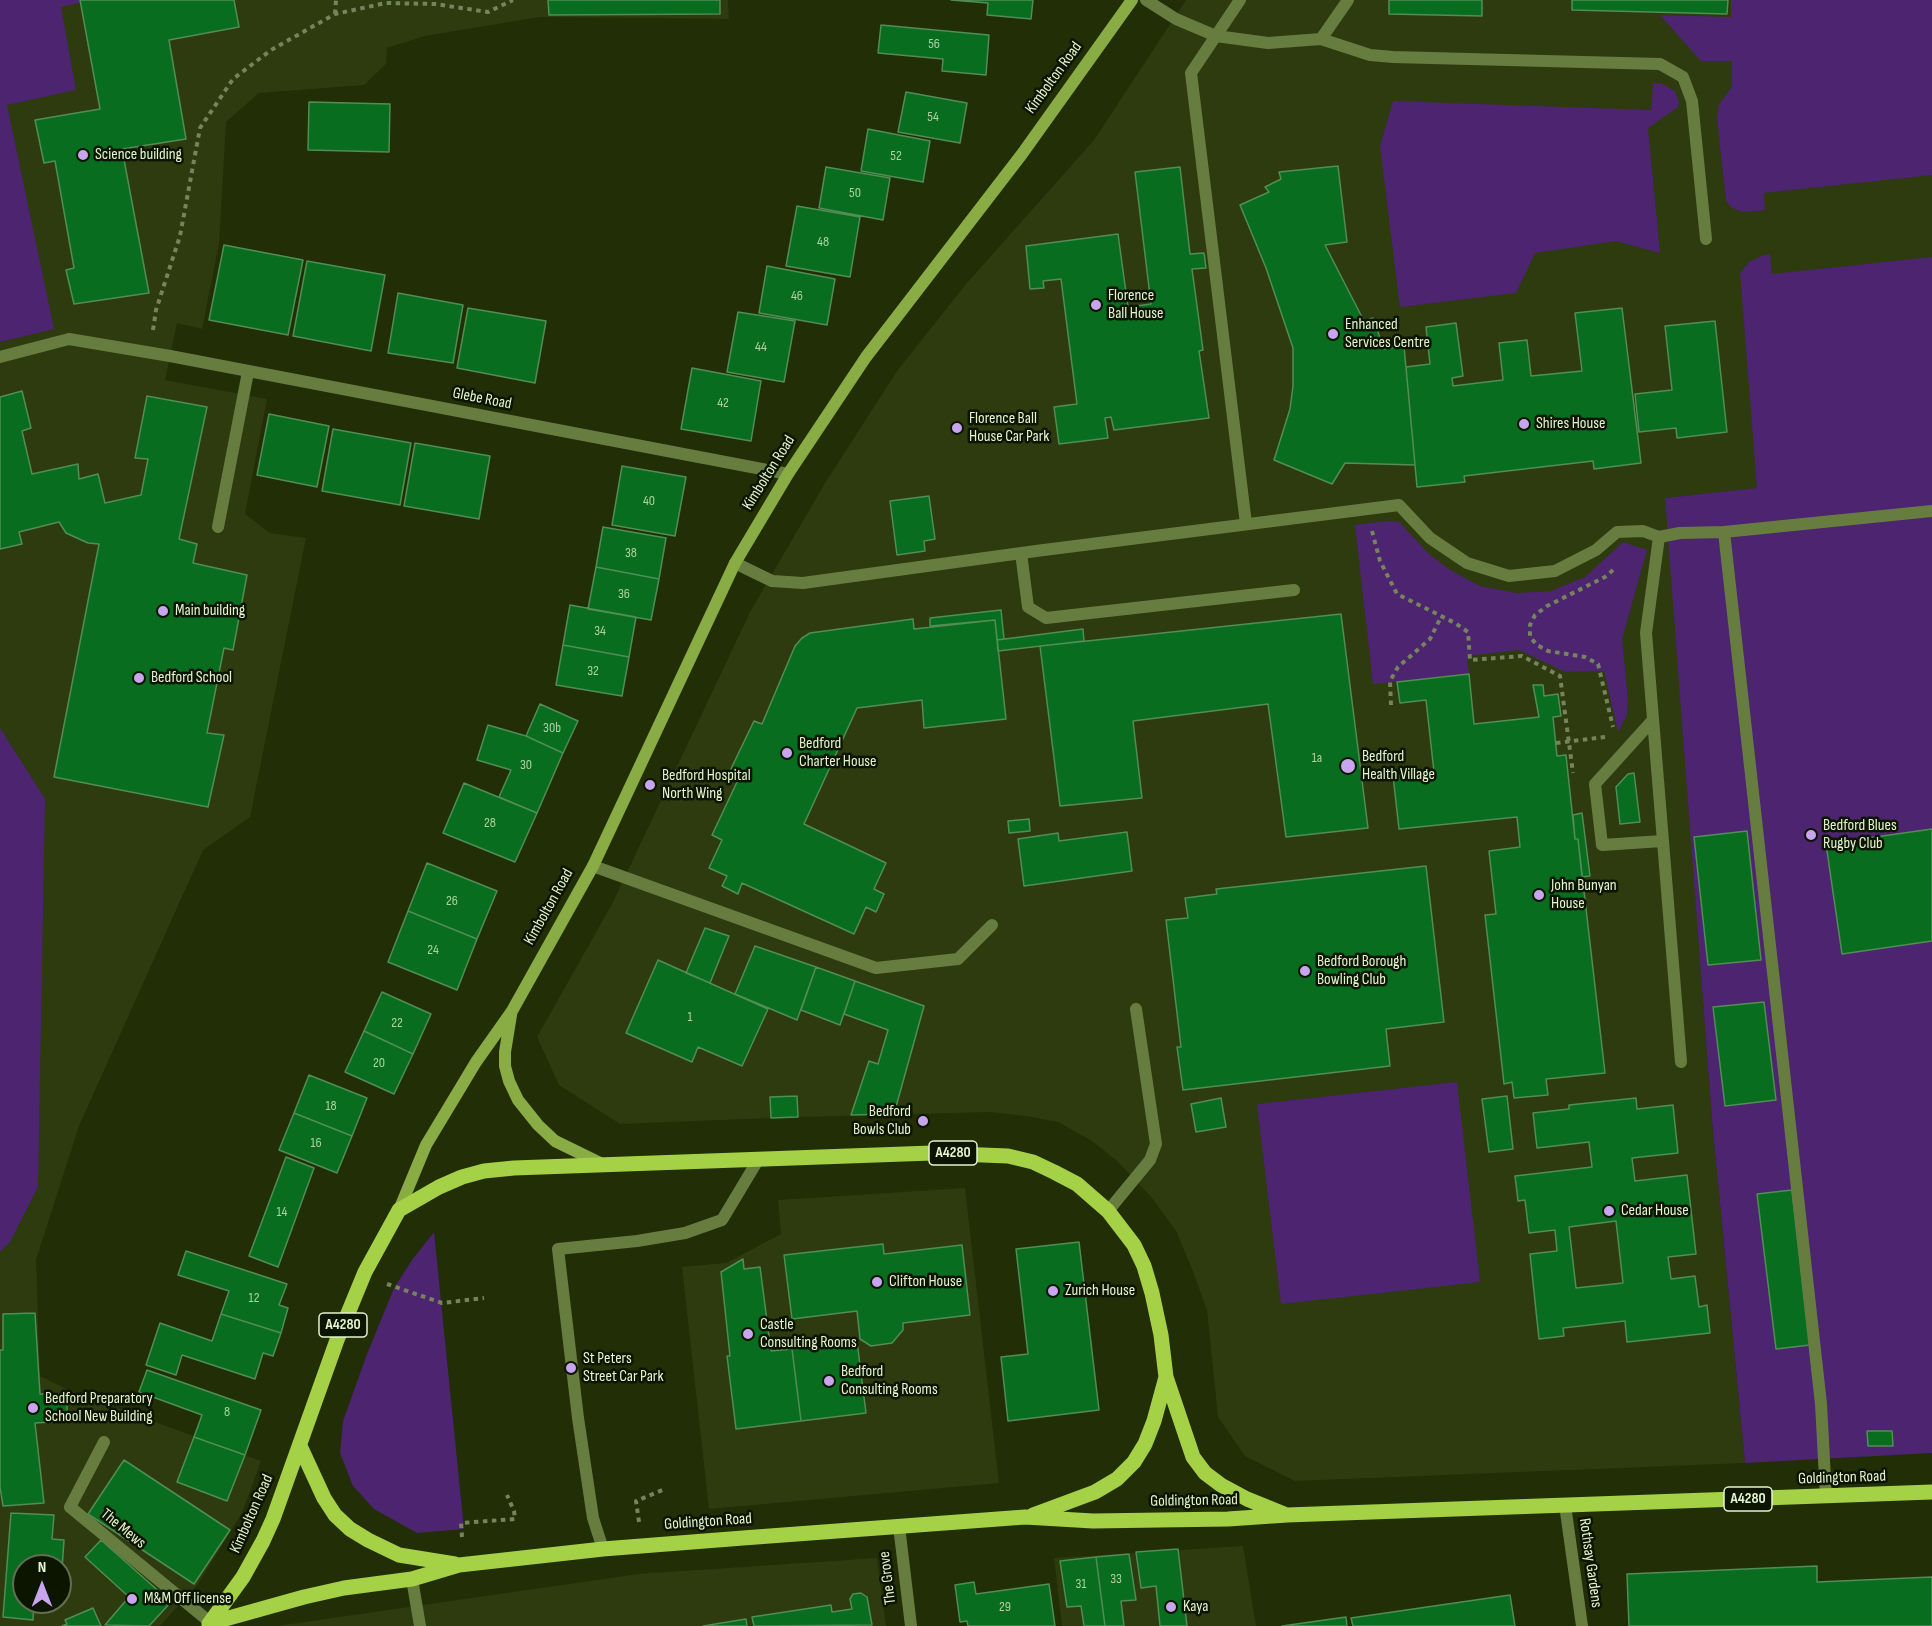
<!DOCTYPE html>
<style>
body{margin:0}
#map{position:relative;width:1932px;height:1626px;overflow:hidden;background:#212e06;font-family:"Sofia Sans Condensed",sans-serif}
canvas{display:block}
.north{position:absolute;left:12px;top:1554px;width:60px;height:60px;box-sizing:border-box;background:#0c1500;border:2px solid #636e52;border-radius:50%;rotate:0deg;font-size:16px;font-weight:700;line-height:24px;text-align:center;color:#e5f4ce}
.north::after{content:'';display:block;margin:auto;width:21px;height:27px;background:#c8a6ef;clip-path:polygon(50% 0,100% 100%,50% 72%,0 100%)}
</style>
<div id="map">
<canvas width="1932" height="1626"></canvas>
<div class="north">N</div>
</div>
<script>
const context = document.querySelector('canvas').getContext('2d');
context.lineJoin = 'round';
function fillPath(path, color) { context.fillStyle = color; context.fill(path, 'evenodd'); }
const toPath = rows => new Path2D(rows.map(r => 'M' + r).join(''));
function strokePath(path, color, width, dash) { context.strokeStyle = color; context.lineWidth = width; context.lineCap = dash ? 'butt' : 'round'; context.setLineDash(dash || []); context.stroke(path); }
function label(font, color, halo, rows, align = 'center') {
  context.font = font + ' "Sofia Sans Condensed",sans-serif'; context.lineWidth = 5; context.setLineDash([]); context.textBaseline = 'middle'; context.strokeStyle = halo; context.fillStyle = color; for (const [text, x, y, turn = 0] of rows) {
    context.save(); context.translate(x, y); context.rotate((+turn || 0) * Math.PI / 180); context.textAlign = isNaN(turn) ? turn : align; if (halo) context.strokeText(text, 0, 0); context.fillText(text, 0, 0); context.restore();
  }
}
const built = toPath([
 [0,0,728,0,729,19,540,17,425,36,387,48,386,64,364,85,259,93,226,122,219,244,202,329,177,323,165,380,267,399,245,514,270,533,306,538,250,817,203,850,79,1126,36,1260,40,1376,71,1391,261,1461,242,1513,198,1584,160,1626,0,1626],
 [24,1566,60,1566,60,1602,24,1602],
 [1186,0,1932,0,1932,470,1666,498,1712,1121,1745,1463,1295,1481,1245,1456,1218,1417,1207,1310,1192,1269,1176,1231,1153,1199,1117,1161,1092,1141,1058,1122,1026,1116,991,1112,798,1117,620,1124,559,1085,537,1037,612,904,750,612,825,483,897,371,966,284,1094,140],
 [965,1188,999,1483,709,1509,682,1267,726,1263,781,1234,778,1200],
 [1243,1546,1256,1626,1062,1626,1054,1558],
 [877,1558,886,1626,277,1626,638,1574]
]);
const green = toPath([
 [0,0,92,0,61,7,76,90,7,105,54,329,0,342],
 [1731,0,1932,0,1932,175,1764,193,1765,210,1743,212,1732,208,1726,201,1717,119,1719,104,1732,87,1732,61,1701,61,1660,15,1731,17],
 [1653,83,1661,83,1675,91,1679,102,1678,107,1648,128,1660,253,1616,241,1535,253,1516,293,1400,307,1380,146,1393,101,1651,110],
 [1770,254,1772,274,1932,257,1932,1453,1745,1463,1712,1121,1665,498,1757,488,1740,273,1749,262,1764,255],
 [1387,521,1399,522,1429,554,1450,570,1480,586,1517,593,1551,591,1585,577,1623,542,1647,550,1622,639,1628,701,1627,715,1618,732,1604,671,1565,672,1519,650,1467,656,1469,674,1373,684,1355,525],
 [0,728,45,799,38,1187,10,1242,0,1252],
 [1457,1082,1480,1282,1281,1304,1257,1104],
 [434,1232,464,1529,417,1533,374,1509,353,1486,340,1453,343,1421,367,1354,394,1288,412,1260]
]);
const building = toPath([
 [80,0,234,0,239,27,169,40,186,139,122,149,149,293,74,304,66,270,74,268,55,161,44,163,35,120,100,109,80,0],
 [548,0,720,0,720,14,549,15,548,0],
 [951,0,1033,0,1031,19,987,15,988,3,951,0],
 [1389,0,1482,0,1482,16,1389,14,1389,0],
 [1572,0,1728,0,1727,14,1572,10,1572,0],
 [881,25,989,35,986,75,942,71,943,59,878,53,881,25],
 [906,92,967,103,960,143,898,132,906,92],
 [309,102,390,104,389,152,308,150,309,102],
 [868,129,930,141,923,182,861,171,868,129],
 [1338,166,1347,242,1325,245,1364,321,1373,318,1384,349,1404,346,1415,465,1345,463,1332,484,1274,460,1290,409,1293,386,1293,348,1266,268,1240,205,1269,192,1265,187,1281,179,1279,172,1338,166],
 [826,167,890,178,883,220,819,208,826,167],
 [1180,167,1190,254,1204,253,1206,268,1192,269,1203,350,1199,351,1209,418,1114,430,1111,417,1105,418,1108,438,1059,444,1054,407,1077,404,1061,279,1043,281,1044,288,1030,289,1026,246,1118,234,1128,307,1151,304,1135,172,1180,167],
 [797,206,860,217,850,277,786,266,797,206],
 [224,245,303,260,288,335,209,320,224,245],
 [307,261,385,275,371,351,293,336,307,261],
 [767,266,835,279,827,325,759,313,767,266],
 [398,293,463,305,453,363,388,353,398,293],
 [468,308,546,321,535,383,457,368,468,308],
 [1622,308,1641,463,1594,469,1593,461,1464,476,1465,482,1417,487,1406,367,1430,364,1426,327,1456,323,1463,376,1452,378,1453,386,1503,380,1499,343,1527,340,1531,376,1582,371,1575,313,1622,308],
 [738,312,795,321,784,382,727,372,738,312],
 [1715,321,1727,432,1677,438,1676,428,1639,432,1635,394,1672,390,1665,326,1715,321],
 [692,368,761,381,751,441,681,429,692,368],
 [22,391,31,428,22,431,32,474,78,464,79,479,98,474,105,503,141,495,148,459,135,458,147,396,207,407,179,539,197,544,193,563,247,575,233,650,224,648,207,733,224,735,208,807,54,777,99,544,88,543,66,533,59,522,19,532,22,544,0,549,0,397,22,391],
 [269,414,329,426,317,487,257,475,269,414],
 [333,429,411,443,400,505,322,491,333,429],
 [415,443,490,456,479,519,404,506,415,443],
 [622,466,686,477,675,536,612,525,622,466],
 [929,496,935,539,924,541,925,551,897,555,890,501,929,496],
 [603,527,666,538,659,579,596,567,603,527],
 [596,567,659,579,651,620,588,609,596,567],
 [570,605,636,617,629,657,563,645,570,605],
 [1001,610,1004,639,997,640,995,620,930,626,930,618,1001,610],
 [1341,614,1368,828,1286,837,1268,704,1133,721,1142,798,1060,806,1040,646,1341,614],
 [913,619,914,629,995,620,1006,719,924,728,922,700,857,708,804,824,886,863,874,889,884,894,876,912,866,907,854,934,742,883,738,894,722,886,727,876,709,868,722,840,712,835,737,782,727,777,754,721,762,724,795,646,802,638,810,633,913,619],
 [1083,629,1084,641,998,651,997,640,1083,629],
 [563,645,629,657,622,696,556,685,563,645],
 [1469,674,1474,724,1539,717,1533,685,1543,685,1544,696,1558,694,1561,716,1553,717,1557,756,1566,755,1575,839,1578,839,1605,1073,1546,1079,1548,1095,1514,1098,1512,1082,1504,1084,1485,915,1496,914,1489,851,1520,847,1517,817,1399,829,1393,776,1434,772,1426,700,1400,703,1397,682,1469,674],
 [540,704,578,721,563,753,526,736,540,704],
 [488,725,526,736,563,753,537,813,499,797,511,770,477,760,488,725],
 [1634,773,1640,822,1620,824,1616,787,1628,774,1634,773],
 [464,783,537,813,515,862,443,833,464,783],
 [1582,813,1590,876,1582,877,1578,839,1575,839,1573,815,1582,813],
 [1029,819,1030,831,1009,833,1008,821,1029,819],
 [1932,829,1932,941,1842,954,1826,844,1932,829],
 [1747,831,1761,960,1708,965,1694,837,1747,831],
 [1127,832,1132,871,1024,886,1018,839,1058,833,1059,841,1127,832],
 [427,863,497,891,477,939,408,911,427,863],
 [1426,866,1444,1022,1386,1029,1390,1066,1183,1090,1177,1047,1181,1047,1166,920,1188,918,1185,898,1217,894,1216,889,1426,866],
 [408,911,477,939,457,990,388,962,408,911],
 [705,928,729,936,710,983,686,973,705,928],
 [755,946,816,967,797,1020,735,994,755,946],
 [658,960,768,1009,742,1066,698,1047,692,1062,626,1033,658,960],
 [816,967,855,981,840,1025,801,1010,816,967],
 [855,981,924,1006,894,1114,851,1115,869,1061,878,1064,888,1030,844,1014,855,981],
 [382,992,431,1014,413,1054,364,1031,382,992],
 [1764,1002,1776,1100,1725,1106,1713,1007,1764,1002],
 [364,1031,413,1054,394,1094,345,1072,364,1031],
 [309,1075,367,1098,352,1136,294,1113,309,1075],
 [797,1096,798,1117,771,1118,770,1097,797,1096],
 [1507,1096,1513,1149,1489,1152,1482,1099,1507,1096],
 [1221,1098,1226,1127,1196,1132,1191,1104,1221,1098],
 [1636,1098,1637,1109,1673,1105,1678,1153,1632,1158,1635,1181,1687,1175,1696,1254,1668,1257,1671,1279,1695,1276,1699,1307,1707,1305,1710,1333,1627,1342,1625,1321,1563,1328,1564,1336,1539,1339,1530,1254,1557,1251,1555,1230,1529,1233,1525,1200,1518,1201,1515,1176,1592,1167,1589,1142,1537,1148,1533,1113,1569,1109,1569,1105,1636,1098],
 [1616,1221,1623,1283,1576,1288,1569,1227,1616,1221],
 [294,1113,352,1136,337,1173,279,1150,294,1113],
 [286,1157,314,1168,278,1267,249,1256,286,1157],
 [1792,1190,1810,1345,1776,1349,1757,1194,1792,1190],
 [1079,1242,1099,1410,1008,1421,1001,1357,1028,1354,1016,1249,1079,1242],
 [883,1244,884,1254,962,1245,970,1315,903,1323,903,1330,892,1343,871,1346,860,1339,857,1311,792,1319,784,1255,883,1244],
 [186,1251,287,1284,279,1305,288,1308,281,1333,221,1314,229,1291,178,1275,186,1251],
 [743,1259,744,1269,760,1267,771,1351,792,1349,801,1421,736,1429,727,1356,730,1356,721,1272,743,1259],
 [35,1313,40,1394,67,1394,67,1421,35,1423,44,1503,3,1506,0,1487,0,1350,3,1350,3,1314,35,1313],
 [221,1314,281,1333,273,1356,263,1353,255,1379,182,1355,176,1375,146,1365,160,1323,212,1341,221,1314],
 [857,1341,866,1413,801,1421,792,1349,857,1341],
 [147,1370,261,1410,245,1455,194,1437,202,1415,139,1392,147,1370],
 [1867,1431,1892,1431,1893,1446,1868,1446,1867,1431],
 [194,1437,245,1455,227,1501,177,1482,194,1437],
 [124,1460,230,1530,194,1584,88,1514,124,1460],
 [11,1513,54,1515,52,1539,64,1540,60,1599,60,1566,24,1566,24,1602,60,1602,60,1605,34,1603,33,1620,3,1617,11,1513],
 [101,1540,171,1602,149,1626,105,1625,129,1597,85,1557,101,1540],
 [1178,1549,1187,1626,1160,1626,1156,1586,1141,1588,1136,1552,1178,1549],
 [1129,1554,1136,1600,1121,1601,1124,1626,1105,1626,1096,1557,1129,1554],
 [1096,1557,1105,1626,1084,1626,1081,1606,1067,1607,1060,1561,1096,1557],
 [1817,1566,1817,1582,1932,1577,1932,1626,1629,1626,1627,1574,1817,1566],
 [974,1582,976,1594,1049,1584,1055,1626,968,1626,967,1621,960,1622,955,1585,974,1582],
 [861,1593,867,1597,872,1625,754,1626,752,1617,831,1605,832,1612,852,1609,850,1599,853,1594,861,1593],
 [1510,1595,1515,1626,1353,1626,1351,1618,1510,1595],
 [93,1608,101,1626,62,1626,67,1624,65,1620,93,1608],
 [1346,1617,1347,1626,1282,1626,1346,1617],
 [746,1619,747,1626,703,1626,746,1619]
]);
const path = toPath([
 [335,14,336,0],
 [153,330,156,310,180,236,200,128,233,79,271,50,335,14,386,3,435,4,488,12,513,0],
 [1372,531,1380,561,1397,594,1455,623,1468,632,1470,660,1522,656,1560,676,1573,773],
 [1613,570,1605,577,1547,606,1535,615,1530,625,1530,637,1537,645,1548,651,1585,657,1598,664,1613,727],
 [1391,705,1390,681,1398,667,1430,639,1441,617],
 [1556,743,1605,737],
 [387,1284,442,1303,484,1298],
 [639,1522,636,1501,665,1489],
 [462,1537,461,1523,515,1519,514,1511,507,1495]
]);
const service = toPath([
 [1146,0,1176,19,1216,36,1268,43,1321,39,1348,0],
 [1240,0,1191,73,1246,524],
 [1321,39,1370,55,1393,57,1660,64,1683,77,1692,101,1706,239],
 [0,357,69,339,170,356],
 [218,527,248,372],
 [1724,532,1821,1404,1826,1497],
 [1659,537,1680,533,1724,532,1932,511],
 [1021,553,1028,607,1046,618,1294,590],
 [735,563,772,581,803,583,1036,551,1399,505,1430,538,1467,563,1509,576,1555,571,1596,550,1617,532,1643,531,1659,537,1646,633,1681,1062],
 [1652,721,1595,784,1602,845,1662,841],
 [593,866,876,968,958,959,992,925],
 [1108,1211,1150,1160,1156,1144,1136,1009],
 [104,1442,70,1507,211,1623],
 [603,1549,593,1518,578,1418,558,1249,637,1241,685,1233,722,1220,758,1160],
 [412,1579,420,1626]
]);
const minor = toPath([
 [170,356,788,474],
 [1565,1505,1582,1626],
 [899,1526,911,1626]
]);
const secondary = toPath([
 [511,1015,505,1052,505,1066,509,1081,518,1100,538,1125,555,1141,602,1164],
 [399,1210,426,1145,476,1062,512,1011,593,866,735,563,788,474,866,357,1022,154,1132,0]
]);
const primary = toPath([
 [300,1446,324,1498,335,1515,350,1529,368,1540,399,1555,455,1564],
 [1033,1515,1095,1492,1117,1479,1134,1462,1145,1444,1154,1421,1166,1377],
 [211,1623,304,1597,344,1588,412,1579,459,1565,603,1549,743,1538,1025,1517,1093,1521,1228,1519,1287,1515,1932,1492],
 [209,1624,243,1577,263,1541,273,1519,337,1340,365,1272,399,1210,439,1187,462,1177,484,1171,514,1168,932,1153,1008,1156,1033,1162,1054,1172,1077,1184,1108,1211,1134,1245,1144,1266,1152,1293,1161,1335,1166,1377,1193,1457,1205,1473,1221,1485,1247,1499,1284,1514]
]);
const markers = [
 [83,155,6,"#c8a6ef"],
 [1096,305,6,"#c8a6ef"],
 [1333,334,6,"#c8a6ef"],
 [1524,424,6,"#c8a6ef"],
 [957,428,6,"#c8a6ef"],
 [163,611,6,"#c8a6ef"],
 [139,678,6,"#c8a6ef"],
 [787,753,6,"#c8a6ef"],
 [1348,766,8,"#c8a6ef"],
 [650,785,6,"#c8a6ef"],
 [1811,835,6,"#c8a6ef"],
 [1539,895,6,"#c8a6ef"],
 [1305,971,6,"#c8a6ef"],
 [923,1121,6,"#c8a6ef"],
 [1609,1211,6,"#c8a6ef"],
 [877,1282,6,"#c8a6ef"],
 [1053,1291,6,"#c8a6ef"],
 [748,1334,6,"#c8a6ef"],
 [571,1368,6,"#c8a6ef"],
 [829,1381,6,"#c8a6ef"],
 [33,1408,6,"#c8a6ef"],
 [132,1599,6,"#c8a6ef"],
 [1171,1607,6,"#c8a6ef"]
];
const numberNames = [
 ["56",934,44],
 ["54",933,117],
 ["52",896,156],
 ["50",855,193],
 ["48",823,242],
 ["46",797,296],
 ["44",761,347],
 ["42",723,403],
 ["40",649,501],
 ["38",631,553],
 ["36",624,594],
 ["34",600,631],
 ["32",593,671],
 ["30b",552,728],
 ["1a",1317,758],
 ["30",526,765],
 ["28",490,823],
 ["26",452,901],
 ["24",433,950],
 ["1",690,1017],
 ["22",397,1023],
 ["20",379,1063],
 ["18",331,1106],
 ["16",316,1143],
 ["14",282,1212],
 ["12",254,1298],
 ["8",227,1412],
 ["33",1116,1579],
 ["31",1081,1584],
 ["29",1005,1607]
];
const shields = [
 [953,1153,48],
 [343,1325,48],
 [1748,1499,48]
];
const shieldNames = [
 ["A4280",953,1153],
 ["A4280",343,1325],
 ["A4280",1748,1499]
];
const streetNames = [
 ["Kimbolton Road",1054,78,-54],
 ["Glebe Road",482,399,11],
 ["Kimbolton Road",769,473,-58],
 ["Kimbolton Road",549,907,-61],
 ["Goldington Road",1842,1478,-2],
 ["Goldington Road",1194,1501,-1],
 ["Kimbolton Road",252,1514,-66],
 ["Goldington Road",708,1522,-4],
 ["The Mews",123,1529,39],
 ["Rothsay Gardens",1590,1563,82],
 ["The Grove",888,1578,-97]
];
const poiNames = [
 ["Science building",95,155],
 ["Florence",1108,296],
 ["Ball House",1108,314],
 ["Enhanced",1345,325],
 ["Services Centre",1345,343],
 ["Florence Ball",969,419],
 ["House Car Park",969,437],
 ["Shires House",1536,424],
 ["Main building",175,611],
 ["Bedford School",151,678],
 ["Bedford",799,744],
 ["Charter House",799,762],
 ["Bedford",1362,757],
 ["Health Village",1362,775],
 ["Bedford Hospital",662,776],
 ["North Wing",662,794],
 ["Bedford Blues",1823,826],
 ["Rugby Club",1823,844],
 ["John Bunyan",1551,886],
 ["House",1551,904],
 ["Bedford Borough",1317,962],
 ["Bowling Club",1317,980],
 ["Bedford",911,1112,"right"],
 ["Bowls Club",911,1130,"right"],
 ["Cedar House",1621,1211],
 ["Clifton House",889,1282],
 ["Zurich House",1065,1291],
 ["Castle",760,1325],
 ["Consulting Rooms",760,1343],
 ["St Peters",583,1359],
 ["Street Car Park",583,1377],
 ["Bedford",841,1372],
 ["Consulting Rooms",841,1390],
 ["Bedford Preparatory",45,1399],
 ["School New Building",45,1417],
 ["M&M Off license",144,1599],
 ["Kaya",1183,1607]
];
fillPath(built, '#2d3b0f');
fillPath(green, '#4c246f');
fillPath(building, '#086d1f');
strokePath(building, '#528d56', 1.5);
strokePath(path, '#76845d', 4, [4.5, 4.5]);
strokePath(service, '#677d40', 12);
strokePath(minor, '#677d40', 12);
strokePath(secondary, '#8aac45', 12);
strokePath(primary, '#a5d147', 15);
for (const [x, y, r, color] of markers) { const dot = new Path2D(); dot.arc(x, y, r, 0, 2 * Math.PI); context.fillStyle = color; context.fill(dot); strokePath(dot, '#0c1500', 2); }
label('14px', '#aed2a2', null, numberNames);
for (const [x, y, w] of shields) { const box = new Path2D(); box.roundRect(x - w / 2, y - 12, w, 24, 4.5); context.fillStyle = '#0c1500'; context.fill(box); strokePath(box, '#e5f4ce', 1.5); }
label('bold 15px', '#e5f4ce', null, shieldNames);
label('16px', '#e5f4ce', '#0c1500', streetNames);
label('16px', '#e5f4ce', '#0c1500', poiNames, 'left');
</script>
